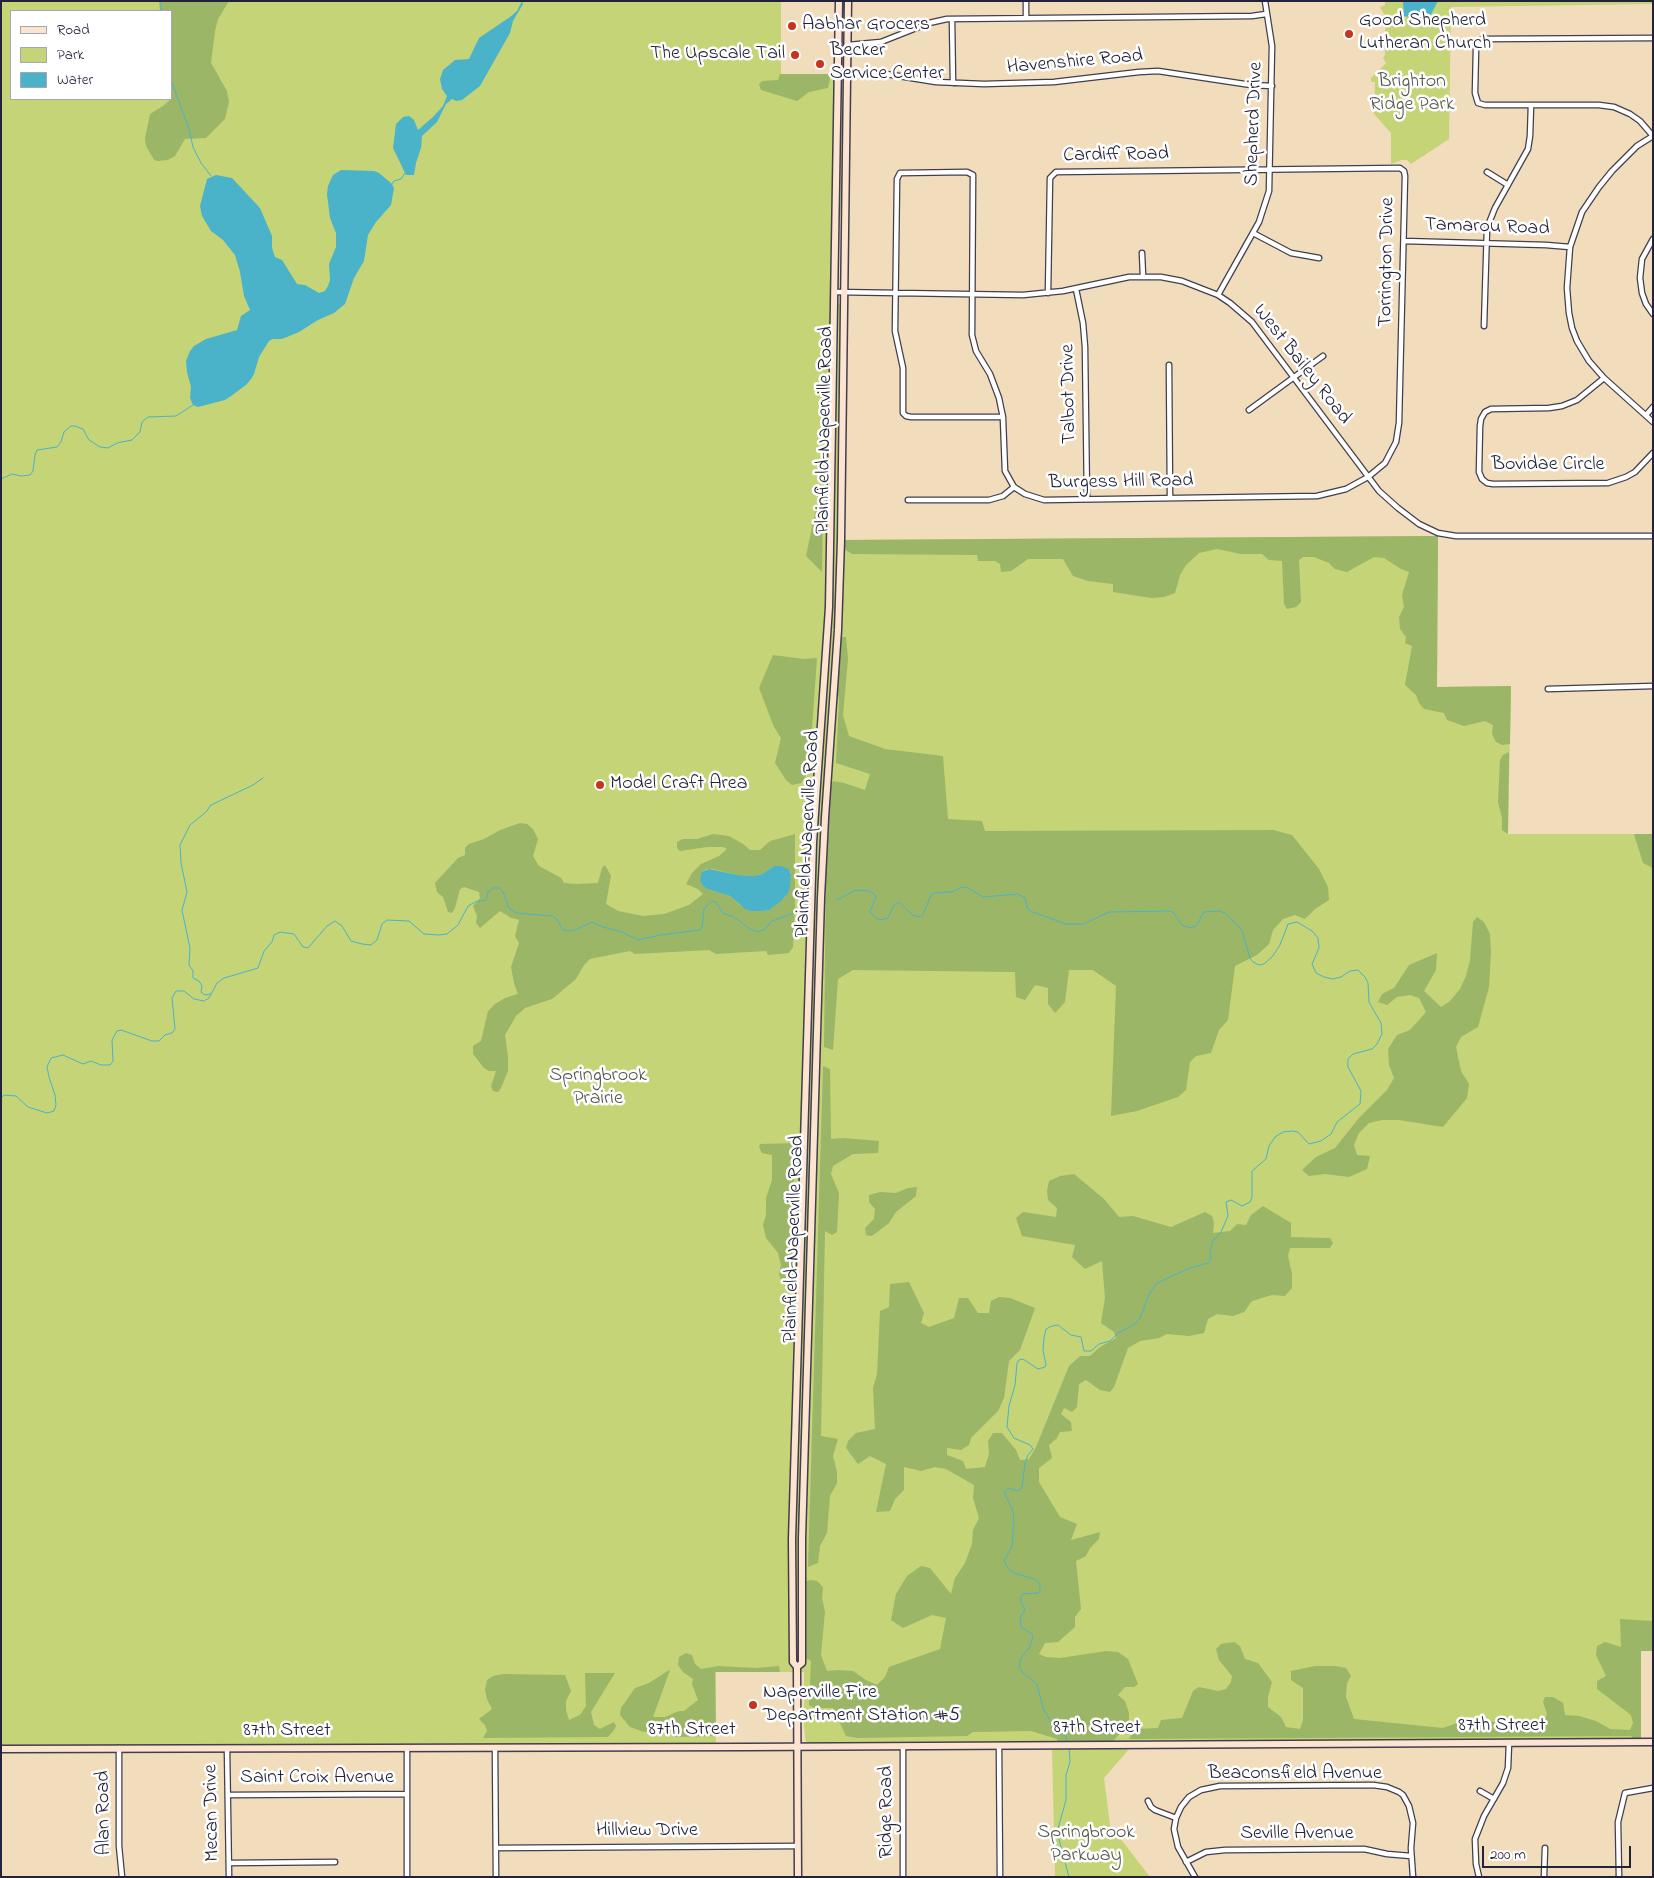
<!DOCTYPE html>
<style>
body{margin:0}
#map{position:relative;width:1654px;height:1878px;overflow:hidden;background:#f1ddbc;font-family:"Indie Flower",sans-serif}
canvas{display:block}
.frame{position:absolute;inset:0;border:2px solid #22223b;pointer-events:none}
.legend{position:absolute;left:10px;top:10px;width:162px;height:90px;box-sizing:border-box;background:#fff;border:1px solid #a7a7b1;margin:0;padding:6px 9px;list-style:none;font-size:15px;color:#22223b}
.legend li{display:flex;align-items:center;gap:10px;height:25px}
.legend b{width:25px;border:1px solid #a7a7b1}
.scale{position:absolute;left:1482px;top:1846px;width:149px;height:22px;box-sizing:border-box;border:2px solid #22223b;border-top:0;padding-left:6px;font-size:15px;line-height:18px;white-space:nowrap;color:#22223b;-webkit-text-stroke:4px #fff;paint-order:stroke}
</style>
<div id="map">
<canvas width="1654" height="1878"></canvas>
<div class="frame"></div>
<ul class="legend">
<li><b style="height:6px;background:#fde4d0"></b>Road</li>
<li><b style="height:14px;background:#c4d476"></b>Park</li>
<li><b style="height:14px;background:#4bb3c9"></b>Water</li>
</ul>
<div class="scale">200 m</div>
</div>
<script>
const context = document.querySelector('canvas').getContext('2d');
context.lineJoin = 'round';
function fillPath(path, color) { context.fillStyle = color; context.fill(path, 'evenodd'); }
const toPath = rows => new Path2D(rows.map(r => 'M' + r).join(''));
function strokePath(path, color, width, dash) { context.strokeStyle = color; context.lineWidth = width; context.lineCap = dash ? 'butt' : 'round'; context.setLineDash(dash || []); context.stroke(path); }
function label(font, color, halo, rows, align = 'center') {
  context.font = font + ' "Indie Flower",sans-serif'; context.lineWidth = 5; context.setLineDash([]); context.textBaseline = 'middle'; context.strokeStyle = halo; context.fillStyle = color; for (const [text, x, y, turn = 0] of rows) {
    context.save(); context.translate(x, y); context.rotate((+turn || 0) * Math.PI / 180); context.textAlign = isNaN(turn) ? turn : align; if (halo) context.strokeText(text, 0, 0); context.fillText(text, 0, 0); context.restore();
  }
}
const green = toPath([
 [1,1,781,1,781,74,835,74,827,540,834,540,837,304,841,304,837,540,1438,536,1437,687,1511,686,1508,834,1653,834,1653,1651,1641,1651,1641,1739,806,1742,804,1727,804,1672,716,1672,716,1743,442,1747,1,1747],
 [11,11,171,11,171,99,11,99],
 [1385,1,1653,1,1653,4,1451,7,1449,139,1411,164,1407,160,1402,160,1391,164,1391,133,1374,114,1375,82,1371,82,1371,78,1386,63,1383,58,1385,55,1385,16,1380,7,1385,5],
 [841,87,844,87,842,232,839,197],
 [1052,1748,1130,1748,1104,1778,1110,1825,1150,1877,1055,1877]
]);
const forest = toPath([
 [159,1,229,1,218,19,215,31,211,63,227,91,229,102,225,119,206,138,185,139,175,156,168,160,158,161,154,160,146,146,145,138,150,114,163,106,170,100,172,96,171,11,160,11],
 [780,74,831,74,828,88,809,92,797,101,761,90,759,84,762,81,778,80],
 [823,507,822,572,806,556,816,508],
 [1438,536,1437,687,1511,686,1510,744,1502,745,1496,742,1492,734,1493,725,1485,721,1464,726,1447,720,1444,713,1424,709,1419,703,1416,695,1405,685,1412,646,1405,643,1406,637,1400,629,1399,617,1404,607,1402,595,1409,572,1401,569,1384,558,1374,557,1347,572,1335,569,1329,563,1314,557,1303,557,1299,560,1301,602,1296,607,1287,609,1284,604,1282,561,1269,560,1262,554,1241,554,1217,549,1199,553,1186,565,1180,575,1175,593,1164,597,1151,598,1113,592,1113,584,1088,581,1073,576,1063,559,1028,559,1011,571,1001,572,1000,564,995,561,978,561,977,555,852,554,844,549,844,540],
 [840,637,846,637,848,659,843,715,849,736,885,749,943,756,948,819,982,821,985,831,1273,830,1292,835,1319,869,1328,887,1329,900,1315,909,1305,919,1295,915,1283,919,1273,930,1269,944,1257,955,1235,966,1228,1020,1219,1030,1211,1053,1196,1056,1190,1062,1186,1090,1178,1097,1137,1111,1111,1116,1116,986,1093,970,1069,970,1065,1002,1055,1013,1048,1004,1048,988,1035,985,1025,1000,1016,997,1015,972,853,970,838,979,833,1050,824,1047,826,873,831,784,833,781,844,783,865,790,870,774,836,763,839,699,837,690],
 [773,655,804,659,817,658,809,771,801,783,792,785,786,780,775,763,781,738,774,727,759,688],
 [1509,752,1508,834,1502,830,1502,818,1498,802,1500,760,1503,755],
 [520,823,527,824,533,829,538,839,533,856,539,866,561,878,564,883,577,884,598,883,602,868,605,865,611,876,606,904,618,911,643,916,664,914,689,905,703,894,698,889,686,884,692,873,701,864,719,856,727,849,723,847,707,847,680,851,677,848,677,842,683,839,697,839,713,834,729,836,743,844,750,850,760,850,770,841,795,834,795,904,793,947,789,953,768,955,766,951,716,954,709,950,635,954,630,951,590,959,584,965,576,979,552,999,525,1008,516,1016,505,1035,508,1057,508,1071,501,1088,498,1092,493,1091,491,1086,496,1071,489,1071,484,1068,473,1054,473,1046,481,1041,488,1011,495,1004,505,998,518,994,514,983,511,967,519,943,515,936,519,920,511,918,500,911,480,928,476,923,477,916,473,906,480,898,479,892,464,887,460,889,455,908,452,913,448,912,443,897,437,892,435,883,458,858,465,855,465,848,469,844,484,839,500,830],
 [774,866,786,868,791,872,785,897,769,910,764,911,741,906,730,896,707,889,702,885,702,872,707,869,712,869,738,875,754,876,762,874],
 [1634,834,1653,834,1653,868,1643,863],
 [1477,917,1484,922,1490,934,1491,953,1489,987,1478,1027,1461,1037,1456,1047,1461,1071,1469,1084,1467,1098,1443,1127,1399,1120,1382,1120,1369,1123,1359,1133,1354,1145,1357,1155,1370,1156,1367,1169,1349,1177,1325,1174,1309,1176,1302,1170,1316,1157,1335,1148,1359,1118,1387,1090,1394,1078,1389,1065,1388,1049,1397,1035,1410,1030,1426,1012,1419,998,1410,995,1397,997,1387,1005,1378,1002,1382,994,1394,988,1409,965,1437,953,1436,970,1424,991,1441,1007,1450,1001,1460,989,1466,976,1470,960,1473,922],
 [823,1066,830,1069,831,1139,843,1138,879,1141,878,1153,853,1154,833,1166,831,1174,839,1193,837,1232,832,1235,825,1231,821,1436,838,1439,833,1456,837,1472,837,1483,830,1496,827,1533,820,1546,818,1563,808,1567],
 [795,1143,791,1275,786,1281,781,1280,779,1274,781,1265,778,1253,766,1238,763,1225,766,1215,766,1198,772,1180,772,1155,762,1153,759,1147,760,1144],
 [1074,1174,1104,1199,1119,1217,1133,1216,1171,1227,1205,1212,1212,1216,1214,1223,1213,1233,1230,1231,1237,1224,1246,1225,1251,1215,1263,1206,1291,1223,1291,1237,1330,1238,1333,1243,1330,1248,1290,1248,1288,1256,1292,1274,1292,1288,1285,1296,1272,1295,1252,1301,1244,1312,1233,1316,1217,1314,1208,1319,1204,1333,1189,1336,1167,1334,1159,1338,1140,1341,1128,1348,1114,1387,1110,1392,1100,1390,1086,1380,1079,1384,1077,1407,1072,1412,1064,1408,1061,1414,1071,1422,1072,1431,1060,1432,1057,1438,1049,1445,1052,1458,1039,1468,1039,1482,1060,1517,1077,1524,1071,1540,1100,1532,1099,1539,1090,1548,1086,1556,1076,1561,1081,1609,1075,1617,1075,1627,1058,1642,1045,1643,1039,1654,1046,1657,1060,1658,1106,1651,1118,1652,1128,1659,1138,1684,1134,1687,1125,1687,1118,1695,1125,1701,1129,1713,1129,1724,1113,1741,1057,1742,1057,1739,1031,1731,973,1732,967,1736,858,1738,846,1736,833,1708,814,1708,809,1705,811,1661,804,1657,804,1582,810,1580,817,1581,823,1587,822,1598,825,1612,821,1655,827,1671,838,1670,853,1671,866,1680,877,1685,885,1677,889,1667,940,1649,946,1618,932,1615,903,1628,891,1620,896,1594,907,1576,921,1566,930,1568,951,1594,955,1578,965,1563,972,1544,973,1530,979,1518,973,1498,974,1485,946,1469,935,1467,921,1471,904,1467,904,1490,895,1499,890,1511,876,1512,886,1464,870,1456,858,1464,846,1448,848,1441,856,1433,875,1429,873,1388,877,1374,880,1311,889,1307,890,1284,909,1282,924,1313,921,1323,929,1327,954,1318,959,1298,968,1298,978,1313,989,1313,991,1301,999,1297,1010,1298,1035,1308,1020,1350,1009,1361,1004,1398,998,1411,971,1438,969,1445,961,1450,947,1448,947,1455,963,1461,966,1469,985,1467,989,1454,988,1441,993,1433,1002,1433,1016,1450,1020,1460,1029,1459,1036,1447,1069,1366,1080,1356,1090,1356,1100,1347,1116,1338,1114,1332,1101,1323,1105,1298,1102,1261,1085,1269,1072,1257,1075,1245,1022,1236,1016,1218,1023,1212,1056,1217,1057,1208,1048,1200,1047,1191,1049,1181,1060,1176],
 [917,1187,916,1196,896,1212,889,1223,872,1236,866,1235,865,1228,874,1219,875,1209,869,1202,869,1195,880,1192,896,1193,908,1188],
 [1620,1619,1653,1621,1653,1651,1641,1651,1641,1739,1634,1739,1631,1736,1129,1739,1135,1729,1158,1728,1161,1720,1182,1718,1193,1691,1199,1687,1218,1691,1226,1689,1231,1682,1232,1676,1219,1660,1216,1649,1221,1644,1234,1642,1240,1646,1245,1659,1258,1663,1272,1682,1268,1697,1268,1707,1281,1717,1286,1727,1300,1729,1303,1720,1303,1688,1291,1680,1291,1671,1315,1666,1335,1666,1346,1668,1351,1676,1347,1683,1346,1697,1354,1719,1443,1728,1468,1719,1537,1727,1543,1725,1547,1714,1543,1702,1545,1697,1553,1697,1563,1703,1565,1715,1579,1716,1596,1721,1610,1729,1630,1730,1633,1723,1631,1715,1597,1689,1597,1681,1606,1676,1596,1655,1597,1646,1605,1642,1621,1647],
 [686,1653,692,1655,695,1664,701,1669,718,1666,756,1668,779,1666,780,1672,715,1672,716,1736,673,1737,667,1731,644,1732,630,1727,620,1715,621,1708,635,1688,649,1683,666,1672,670,1670,653,1717,665,1717,679,1711,684,1711,698,1700,692,1684,693,1679,683,1672,678,1665,679,1657],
 [585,1673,615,1673,591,1712,594,1725,600,1729,614,1722,616,1726,614,1730,608,1737,483,1738,487,1731,485,1725,479,1719,492,1709,487,1699,485,1690,487,1680,493,1676,504,1674,565,1675,571,1691,566,1701,566,1710,569,1720,580,1715,586,1706]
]);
const water = toPath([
 [522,1,523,4,513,21,510,33,480,86,462,100,456,101,452,99,446,104,437,122,422,136,421,148,416,163,414,175,406,175,393,148,396,124,403,117,409,116,414,120,418,130,433,117,443,106,447,96,442,89,440,79,443,70,455,60,469,59,479,38,510,17,517,11],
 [1403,1,1438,1,1427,22,1415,18,1404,16],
 [341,170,374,171,379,173,392,184,394,188,391,205,376,222,368,235,364,261,354,278,345,304,334,313,318,320,299,332,282,339,273,339,269,341,259,357,254,374,251,379,246,385,231,396,225,400,198,407,193,405,190,398,191,387,187,372,186,361,190,351,194,346,206,339,237,330,241,316,250,310,244,296,240,272,235,255,223,240,211,231,202,216,200,206,207,179,216,175,232,178,260,208,272,236,272,248,275,257,282,260,297,284,305,285,319,293,325,291,328,286,330,280,329,264,336,247,336,233,330,218,327,194,328,186,333,175],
 [774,866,781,866,789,869,791,875,790,887,788,893,781,901,769,910,764,911,751,911,745,909,730,896,707,889,702,885,700,880,702,872,709,869,738,875,754,876,762,874]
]);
const stream = toPath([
 [161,1,161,11],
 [171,80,189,129,193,147,201,163,211,176],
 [392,184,394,181,401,179,405,173],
 [1,479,12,474,21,476,30,475,33,471,35,455,37,450,57,447,61,442,64,432,71,426,75,426,83,429,89,440,100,447,108,448,117,443,132,440,140,432,142,422,148,417,176,416,193,405],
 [837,900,856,890,869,891,874,894,876,897,870,912,876,918,882,920,888,918,894,905,899,902,913,915,920,917,923,915,931,895,934,893,951,892,962,887,968,888,983,897,1018,894,1025,898,1027,907,1030,911,1066,924,1084,924,1109,912,1168,911,1173,912,1182,925,1189,928,1196,926,1204,912,1220,911,1226,914,1242,930,1250,958,1253,962,1259,965,1264,964,1272,957,1280,945,1288,924,1297,922,1312,931,1318,938,1319,948,1312,964,1316,973,1324,977,1333,979,1341,977,1350,971,1358,970,1365,977,1368,983,1369,1002,1381,1023,1382,1034,1377,1044,1372,1049,1353,1054,1348,1059,1348,1067,1361,1091,1360,1104,1337,1122,1331,1134,1321,1141,1309,1144,1298,1132,1292,1131,1283,1132,1275,1137,1269,1146,1266,1159,1252,1171,1252,1197,1250,1202,1242,1206,1231,1200,1226,1202,1228,1216,1221,1232,1213,1241,1210,1250,1211,1259,1208,1263,1190,1268,1157,1283,1150,1292,1140,1318,1135,1324,1118,1333,1110,1341,1099,1344,1091,1351,1084,1351,1081,1337,1071,1335,1058,1325,1052,1326,1046,1329,1044,1338,1043,1350,1046,1365,1045,1367,1038,1369,1023,1359,1019,1360,1017,1363,1015,1385,1009,1406,1007,1427,1014,1438,1030,1445,1033,1449,1028,1455,1025,1463,1022,1488,1017,1491,1009,1488,1004,1492,1013,1511,1014,1522,1012,1546,1004,1561,1009,1570,1014,1573,1034,1579,1040,1584,1040,1590,1038,1593,1023,1594,1020,1599,1025,1610,1020,1618,1021,1627,1032,1634,1033,1638,1029,1648,1021,1658,1019,1667,1023,1673,1037,1684,1043,1708,1053,1725,1065,1735,1068,1743],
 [211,994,205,995,201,992,202,986,199,981,193,978,193,971,189,965,190,948,182,910,187,892,181,863,180,845,190,825,206,812,211,805,253,785,263,778],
 [1,1098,4,1095,16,1096,28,1107,47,1113,54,1111,56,1105,55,1095,49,1077,47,1067,51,1058,63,1055,83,1064,91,1061,101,1065,110,1065,113,1061,112,1040,117,1031,121,1030,152,1041,159,1041,165,1035,172,1033,175,1029,172,998,176,991,184,991,194,999,204,1001,209,998,217,983,224,978,258,968,264,951,272,942,274,935,280,932,294,934,303,947,308,948,327,926,335,921,342,926,351,941,362,944,371,945,377,940,382,924,387,920,409,921,424,934,439,935,447,934,458,925,468,906,475,902,486,900,488,892,493,888,499,888,503,892,509,908,516,913,553,916,557,919,562,929,567,931,575,930,592,922,603,927,622,932,638,940,661,935,699,930,702,928,704,909,712,901,716,902,723,913,734,917,750,929,758,932,765,929,772,921,792,914,796,908],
 [1069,1747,1070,1762,1066,1775,1066,1800,1057,1832,1069,1877]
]);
const street = toPath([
 [1026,1,1026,18],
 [952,19,953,83],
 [848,45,881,42,929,23,947,19,1252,16,1266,14],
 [880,73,936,82,984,84,1054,82,1139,72,1158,71,1251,85,1272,86],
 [1653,136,1640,121,1630,114,1614,107,1599,105,1485,105,1478,103,1475,93,1476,49,1478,43,1482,39,1653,38],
 [1653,136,1637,146,1612,171,1599,187,1582,212,1570,247,1567,288,1569,313,1572,328,1577,341,1589,361,1604,378,1653,422],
 [1487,172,1508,185],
 [1253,233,1291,253,1319,258],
 [1653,239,1642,259,1640,278,1642,293,1646,304,1653,314],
 [1404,241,1546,245,1570,247],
 [1142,253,1143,276],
 [1076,289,1083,323,1085,347,1087,499],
 [835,292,1023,295,1063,291,1129,277,1161,277,1182,281,1218,295,1230,303,1252,322,1379,491,1398,508,1419,524,1438,533,1456,536,1653,536],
 [1218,295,1259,222,1269,191,1272,46,1265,1],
 [1484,326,1487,228,1495,208,1528,149,1530,136,1531,105],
 [1169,365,1170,497],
 [1604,378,1577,400,1562,406,1549,408,1491,409,1485,412,1481,419,1480,426,1479,472,1482,479,1487,483,1493,484,1608,483,1626,477,1635,472,1653,453],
 [1249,410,1323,356],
 [1646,415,1653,407],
 [1003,417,911,417,906,416,903,413,903,368,895,331,897,179,900,173,967,172,973,175,972,335,976,351,990,374,999,398,1001,408,1003,417,1003,419,1005,471,1014,487,1025,494,1044,500,1317,496,1346,489,1368,477,1385,463,1396,442,1399,423,1405,176,1404,171,1400,168,1056,172,1050,178,1048,293],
 [908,500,989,500,1003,496,1014,487],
 [1548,689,1653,686],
 [903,1746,903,1877],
 [999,1746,1000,1877],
 [119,1748,119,1846,122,1877],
 [227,1748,229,1877],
 [407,1748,407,1877],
 [495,1748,496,1877],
 [1480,1791,1494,1799],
 [228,1795,407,1794],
 [1148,1801,1151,1807,1155,1810,1176,1818],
 [496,1848,798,1846],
 [1186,1862,1206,1852,1225,1850,1364,1849,1387,1854,1411,1856],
 [229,1863,335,1862],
 [1195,1877,1178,1847,1174,1829,1176,1818,1181,1807,1189,1797,1201,1790,1220,1786,1373,1785,1387,1787,1399,1792,1403,1795,1409,1806,1413,1823,1411,1848,1413,1877],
 [1479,1877,1476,1864,1475,1839,1484,1816,1503,1783,1508,1768,1509,1743],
 [1544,1877,1545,1848],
 [1619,1877,1618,1822,1625,1793,1653,1788]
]);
const secondary = toPath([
 [797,1667,793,1662,792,1539,813,843,829,607,839,1],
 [1,1749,746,1747,1653,1742],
 [798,1877,797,1667,802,1663,802,1538,821,898,825,818,838,630,841,540,848,1]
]);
const markers = [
 [792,26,5,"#c8321e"],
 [1349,34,5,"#c8321e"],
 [795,55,5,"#c8321e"],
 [820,64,5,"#c8321e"],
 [600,785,5,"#c8321e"],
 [753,1705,5,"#c8321e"]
];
const poiNames = [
 ["Good Shepherd",1359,22],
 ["Lutheran Church",1359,45],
 ["Aabhar Grocers",802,26],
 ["Becker",830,52],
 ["Service Center",830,75],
 ["The Upscale Tail",785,55,"right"],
 ["Model Craft Area",610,785],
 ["Naperville Fire",763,1694],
 ["Department Station #5",763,1717]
];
const streetNames = [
 ["Havenshire Road",1075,63,-5],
 ["Shepherd Drive",1255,124,-88],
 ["Cardiff Road",1116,156,-1],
 ["Tamarou Road",1487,228,2],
 ["Torrington Drive",1388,262,-89],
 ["West Bailey Road",1301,365,52],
 ["Talbot Drive",1070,394,-91],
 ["Plainfield-Naperville Road",826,430,-89],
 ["Bovidae Circle",1548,466],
 ["Burgess Hill Road",1121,483,-1],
 ["Plainfield-Naperville Road",809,834,-87],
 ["Plainfield-Naperville Road",795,1239,-88],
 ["87th Street",1502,1727],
 ["87th Street",1097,1729],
 ["87th Street",692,1731],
 ["87th Street",287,1732],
 ["Beaconsfield Avenue",1295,1775],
 ["Saint Croix Avenue",317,1779],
 ["Ridge Road",888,1812,-90],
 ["Alan Road",105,1813,-91],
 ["Mecan Drive",213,1813,-91],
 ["Hillview Drive",647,1832],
 ["Seville Avenue",1297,1835]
];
const parkNames = [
 ["Brighton",1412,83],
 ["Ridge Park",1412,106],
 ["Springbrook",598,1077],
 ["Prairie",598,1100],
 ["Springbrook",1086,1834],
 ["Parkway",1086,1857]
];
fillPath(green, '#c4d476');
fillPath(forest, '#9bb667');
fillPath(water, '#4bb3c9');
strokePath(stream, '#4bb3c9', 1);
strokePath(street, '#413e4e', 7);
strokePath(secondary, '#413e4e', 9);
strokePath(street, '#fff', 4.5);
strokePath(secondary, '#fde4d0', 6);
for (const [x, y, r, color] of markers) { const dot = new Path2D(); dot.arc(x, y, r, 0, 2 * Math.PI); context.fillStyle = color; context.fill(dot); strokePath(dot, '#fff', 2); }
label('20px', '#22223b', '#fff', poiNames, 'left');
label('20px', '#22223b', '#fff', streetNames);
label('20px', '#53574d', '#fff', parkNames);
</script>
